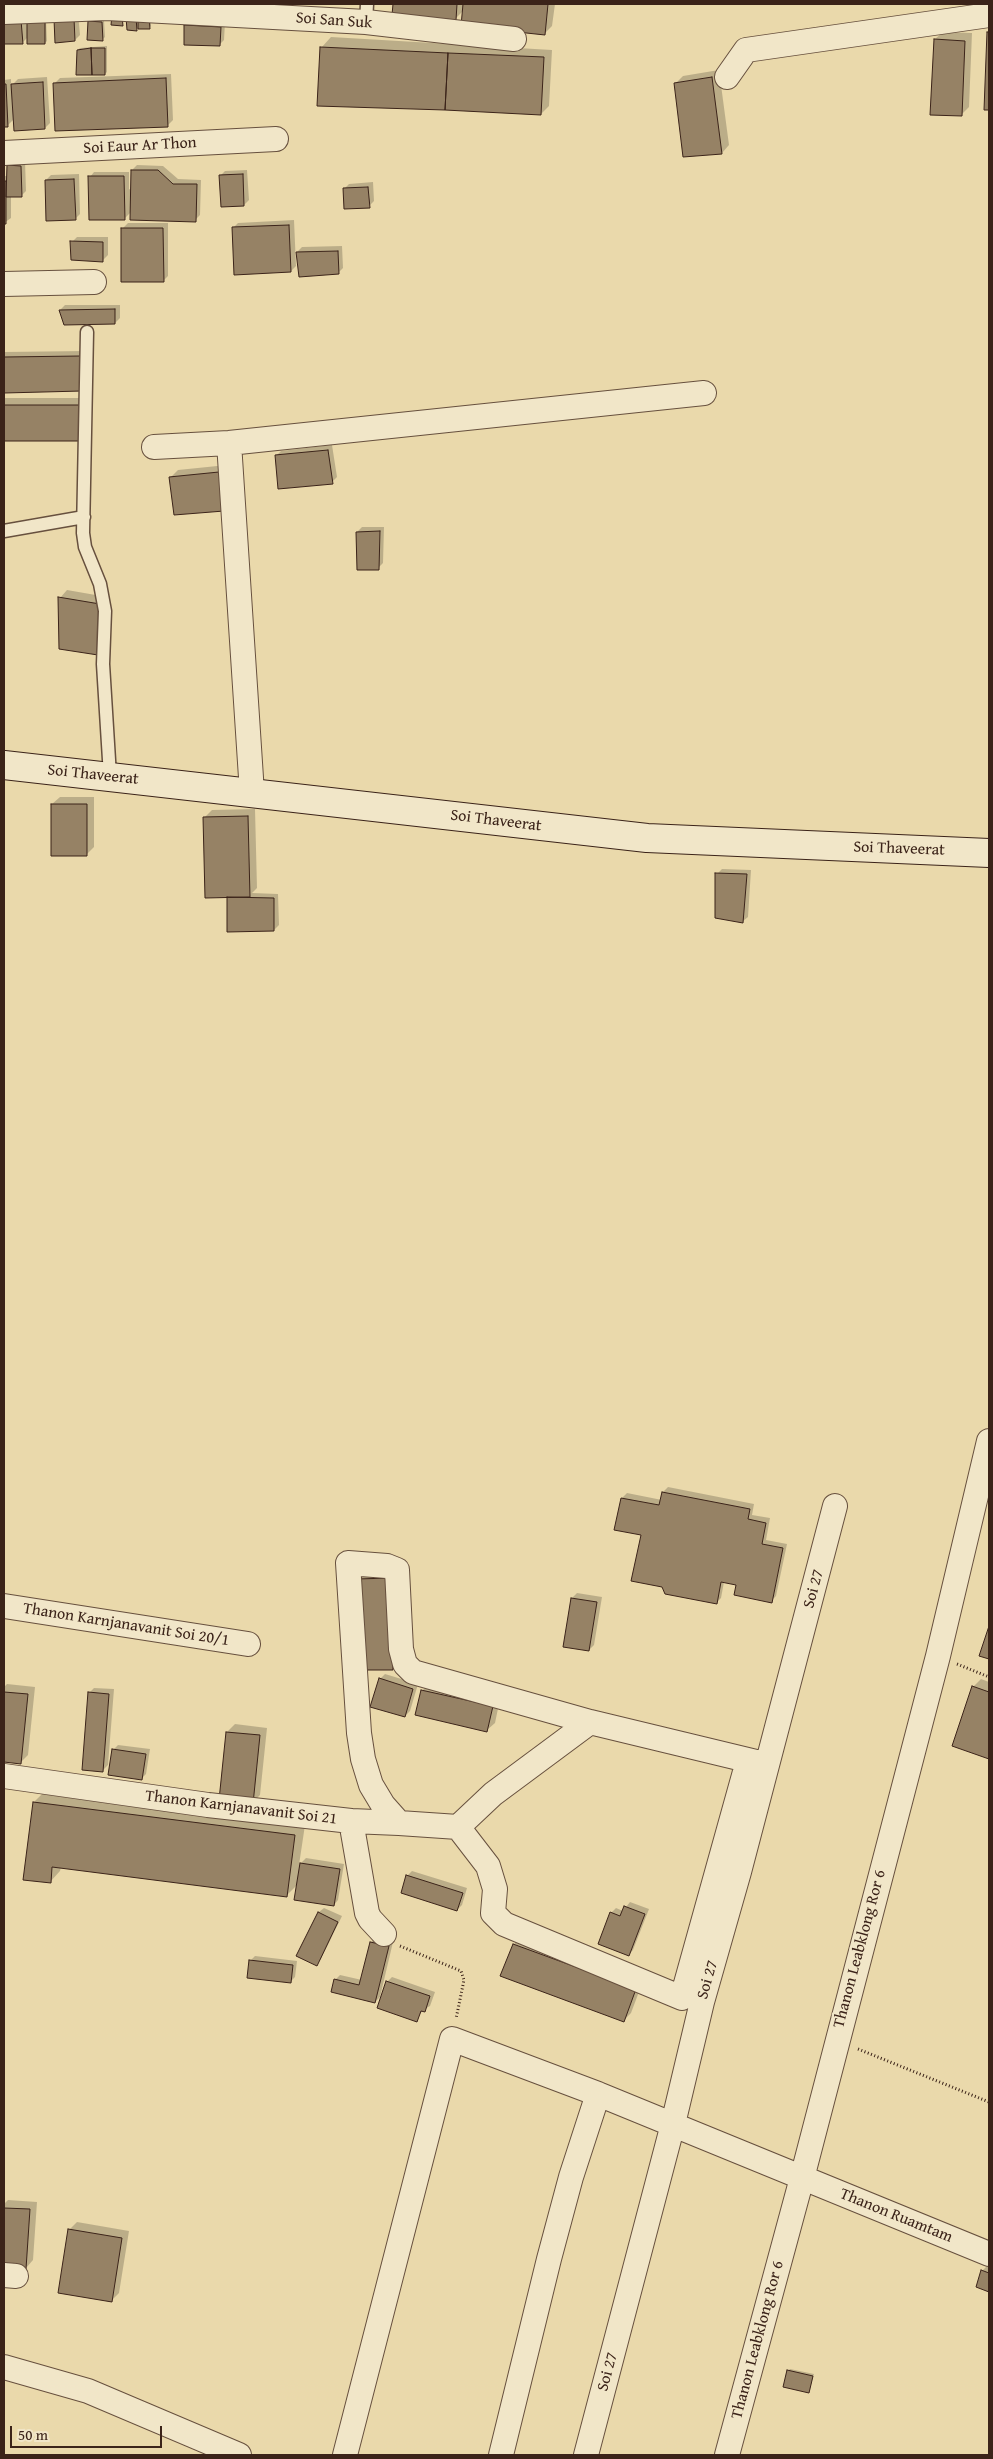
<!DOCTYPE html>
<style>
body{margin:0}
#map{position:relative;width:993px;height:2459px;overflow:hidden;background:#ead9ab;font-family:"Gentium Book Plus",serif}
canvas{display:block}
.frame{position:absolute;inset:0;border:5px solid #3b2319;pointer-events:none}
.scale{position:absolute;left:10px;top:2426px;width:152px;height:22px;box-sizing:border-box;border:2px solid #3b2319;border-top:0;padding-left:6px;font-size:15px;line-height:18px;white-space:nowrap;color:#3b2319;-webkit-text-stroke:4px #f1e6c8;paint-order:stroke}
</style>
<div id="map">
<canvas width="993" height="2459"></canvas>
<div class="frame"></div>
<div class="scale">50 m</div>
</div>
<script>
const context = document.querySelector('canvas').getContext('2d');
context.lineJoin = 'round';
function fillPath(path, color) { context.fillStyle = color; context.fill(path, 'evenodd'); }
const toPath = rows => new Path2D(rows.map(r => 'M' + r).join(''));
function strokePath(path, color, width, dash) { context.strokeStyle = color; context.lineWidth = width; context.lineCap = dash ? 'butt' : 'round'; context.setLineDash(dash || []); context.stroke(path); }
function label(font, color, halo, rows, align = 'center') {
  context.font = font + ' "Gentium Book Plus",serif'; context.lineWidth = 4.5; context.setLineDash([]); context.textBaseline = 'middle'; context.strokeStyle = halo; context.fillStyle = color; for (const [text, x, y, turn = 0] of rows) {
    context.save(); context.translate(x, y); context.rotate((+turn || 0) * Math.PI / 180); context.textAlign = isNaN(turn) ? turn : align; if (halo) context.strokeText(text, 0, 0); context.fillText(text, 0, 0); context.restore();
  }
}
const shadow = toPath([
 [394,4,555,4,552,26,545,33,463,11,455,19,393,14],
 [78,13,80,35,75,40,60,14],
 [150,13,151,26,149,28,128,29,139,15],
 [4,18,46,20,47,41,45,43,28,37,22,43,4,43],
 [91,19,104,20,105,37,103,39,89,39,89,21],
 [191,21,225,22,224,40,219,45,186,26],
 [989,31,989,109,986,109],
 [943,32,972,33,969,107,961,115,935,39],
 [331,37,552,50,549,106,541,114,321,48],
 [107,46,107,72,105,74,78,50,80,48],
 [719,70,729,145,722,153,675,84,683,76],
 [171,74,173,120,168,125,55,83,60,78],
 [47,77,50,123,45,128,14,119,7,126,4,126,4,80,11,79,11,86,18,79],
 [13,161,25,161,26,191,21,196,11,196,11,218,4,223,4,176,8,176,8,166],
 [137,165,163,166,178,179,201,180,200,215,195,220,131,212,124,219,90,177,94,172,129,172,129,189,131,190,132,170],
 [247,170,249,200,244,205,220,176,225,171],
 [79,174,80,214,75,219,46,180,51,175],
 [373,182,374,201,369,206,344,189,349,184],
 [294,220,296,266,291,271,233,228,238,223],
 [128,223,168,223,168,276,163,281,123,228],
 [77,237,108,237,108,255,103,260,72,242],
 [342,246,343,268,338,273,297,252,302,247],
 [65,305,120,305,120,318,115,323,60,310],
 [85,351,81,390,4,392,4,352],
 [4,398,88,398,81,439,4,439],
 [332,445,337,477,332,482,276,456,281,451],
 [227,465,231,502,170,478,178,470],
 [362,527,384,527,383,563,378,568,357,532],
 [67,590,107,597,106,646,60,598],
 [60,797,94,797,94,847,86,855,52,804],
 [255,809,257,888,252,893,278,894,279,925,274,930,228,896,204,818,212,810],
 [722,869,751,870,748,917,743,921,717,874],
 [668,1487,754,1504,752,1515,770,1518,766,1540,787,1544,776,1596,771,1601,737,1584,724,1582,721,1598,716,1603,642,1534,616,1529,622,1498,627,1493,662,1500,663,1492],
 [399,1571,400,1661,392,1669,357,1579,365,1572],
 [577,1593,602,1597,594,1645,589,1650,572,1598],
 [385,1674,418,1684,410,1711,405,1716,380,1679],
 [981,1679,989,1682,989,1758,953,1746,973,1687],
 [429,1683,500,1699,495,1723,487,1730,422,1691],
 [7,1684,35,1687,28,1755,20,1763,4,1761,4,1687],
 [94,1688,114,1689,108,1765,103,1770,89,1693],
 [235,1724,267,1728,260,1795,253,1802,227,1732],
 [118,1745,150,1749,146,1774,141,1779,113,1750],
 [44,1792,305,1825,299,1865,306,1858,344,1864,338,1900,334,1905,297,1885,286,1896,61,1867,60,1871,50,1882,34,1802],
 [412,1871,467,1888,462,1905,457,1910,407,1876],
 [630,1902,649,1909,633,1950,628,1955,611,1913,616,1908,623,1911],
 [324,1908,342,1916,321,1959,316,1964,298,1955,319,1912],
 [376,1937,393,1942,380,1997,375,2002,335,1980,340,1975,362,1980,371,1942],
 [521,1937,643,1981,631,2013,624,2020,514,1944],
 [255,1956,297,1961,295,1977,290,1982,250,1961],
 [392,1977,435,1992,430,2006,423,2010,416,2020,387,1982],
 [8,2200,37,2202,33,2260,26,2268,4,2267,4,2204],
 [77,2222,129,2231,119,2293,112,2300,69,2230],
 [987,2266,989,2266,989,2290,977,2286,982,2271],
 [790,2369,814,2374,809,2392,788,2371]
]);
const building = toPath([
 [393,4,457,4,456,20,392,15,393,4],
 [463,4,548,4,545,35,461,26,463,4],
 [138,14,149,15,150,29,138,29,138,14],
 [112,15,122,16,123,26,111,25,112,15],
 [126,17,136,17,137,31,127,30,126,17],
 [74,18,75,41,55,43,54,19,74,18],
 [4,20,21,20,23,44,4,44,4,20],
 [27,21,45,21,45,44,27,44,27,21],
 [88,21,102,22,103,41,87,40,88,21],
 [184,25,221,27,220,46,184,45,184,25],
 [987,32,989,32,989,110,984,110,987,32],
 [934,39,965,41,962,116,930,115,934,39],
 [320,47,448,53,445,110,317,106,320,47],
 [91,48,105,48,105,75,92,75,91,48],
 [91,48,92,75,76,75,77,50,91,48],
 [448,53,544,57,541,115,445,110,448,53],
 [712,77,722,154,683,157,674,83,712,77],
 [166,78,168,127,55,131,53,83,166,78],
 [43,82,45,129,14,131,11,84,43,82],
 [4,84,6,84,8,127,4,127,4,84],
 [7,165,21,166,22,197,6,197,7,165],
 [131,170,158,170,173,184,197,184,196,222,130,220,131,170],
 [243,174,244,206,221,207,219,175,243,174],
 [88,176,124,176,125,220,89,220,88,176],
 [74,179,76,220,46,221,45,180,74,179],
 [4,181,6,181,6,224,4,224,4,181],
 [368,187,370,208,344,209,343,188,368,187],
 [289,225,291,272,234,275,232,227,289,225],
 [121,228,163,228,164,282,121,282,121,228],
 [70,241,103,242,103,262,71,260,70,241],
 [338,251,339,274,299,277,296,252,338,251],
 [115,309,115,324,64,325,59,310,115,309],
 [81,356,82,391,4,393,4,357,81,356],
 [4,405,81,405,81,441,4,441,4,405],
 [328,450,333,484,278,489,275,455,328,450],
 [219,472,224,511,174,515,169,477,219,472],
 [380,531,379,570,357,570,356,532,380,531],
 [58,597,100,604,98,655,59,649,58,597],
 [51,804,87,804,87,856,51,856,51,804],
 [248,816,250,897,205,898,203,817,248,816],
 [715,873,747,874,743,923,715,918,715,873],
 [227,897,274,898,274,931,227,932,227,897],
 [662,1492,750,1509,748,1519,766,1523,762,1544,783,1548,772,1603,734,1595,736,1585,721,1582,717,1604,665,1594,662,1587,631,1581,641,1535,614,1530,621,1498,659,1505,662,1492],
 [391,1578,393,1670,357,1670,356,1579,391,1578],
 [571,1598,597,1602,589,1651,563,1647,571,1598],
 [989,1626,989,1659,979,1656,989,1626],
 [379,1678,413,1689,405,1717,370,1707,379,1678],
 [972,1686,989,1692,989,1759,952,1746,972,1686],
 [421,1690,493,1706,487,1732,415,1715,421,1690],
 [4,1692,28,1694,21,1764,4,1762,4,1692],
 [88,1692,109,1694,103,1772,82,1770,88,1692],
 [226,1732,260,1735,253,1804,219,1800,226,1732],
 [112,1749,146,1754,142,1780,108,1775,112,1749],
 [33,1802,295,1835,287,1897,52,1867,51,1883,23,1880,33,1802],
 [300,1863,340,1869,334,1906,294,1900,300,1863],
 [406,1875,463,1893,457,1911,401,1893,406,1875],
 [624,1906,645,1914,629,1956,598,1944,610,1912,620,1916,624,1906],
 [318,1912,338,1922,317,1966,296,1956,318,1912],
 [370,1942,389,1946,375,2003,331,1992,334,1979,359,1985,370,1942],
 [513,1944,636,1989,624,2022,500,1976,513,1944],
 [249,1960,293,1965,291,1983,247,1978,249,1960],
 [386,1981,430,1996,425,2012,421,2011,417,2022,377,2008,386,1981],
 [4,2208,30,2209,26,2269,4,2268,4,2208],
 [68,2229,122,2238,112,2302,58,2293,68,2229],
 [981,2270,989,2273,989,2292,976,2287,981,2270],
 [787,2370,813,2376,809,2393,783,2387,787,2370]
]);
const path = toPath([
 [957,1664,989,1677],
 [400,1946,461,1971,464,1980,456,2019],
 [858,2049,989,2102]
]);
const lane = toPath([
 [366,22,367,4],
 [87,332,83,533,85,547,100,584,105,611,103,664,110,776],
 [4,531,84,517]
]);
const street = toPath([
 [4,12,107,8,366,22,514,39],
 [727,77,746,50,989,15],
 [4,153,276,139],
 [4,284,94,282],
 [229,443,252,793],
 [154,447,229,443,704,393],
 [4,1606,248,1644],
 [590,1722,413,1672,405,1664,401,1649,397,1570,387,1566,348,1563,359,1733,363,1759,371,1785,383,1805,399,1823,458,1827,488,1866,495,1889,493,1913,504,1924,682,1998,748,1761],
 [4,1776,208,1805,351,1821,367,1913,370,1919,384,1934],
 [351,1821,399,1823],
 [458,1827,493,1794,590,1722,764,1764],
 [4,2275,16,2276],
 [4,2367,88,2391,239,2455],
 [345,2455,452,2039,598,2094,989,2254],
 [501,2455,549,2259,571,2177,598,2094],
 [586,2455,673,2124,702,2002,739,1872,835,1506],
 [727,2455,802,2178,938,1656,989,1441]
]);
const secondary = toPath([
 [4,765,647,838,989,853]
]);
const streetNames = [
 ["Soi San Suk",334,21,4],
 ["Soi Eaur Ar Thon",140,146,-3],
 ["Soi Thaveerat",93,775,6],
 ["Soi Thaveerat",496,821,7],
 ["Soi Thaveerat",899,849,2],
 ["Soi 27",814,1589,-75],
 ["Thanon Karnjanavanit Soi 20/1",126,1625,9],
 ["Thanon Karnjanavanit Soi 21",241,1808,7],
 ["Thanon Leabklong Ror 6",860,1949,-75],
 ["Soi 27",708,1980,-74],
 ["Thanon Ruamtam",896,2216,22],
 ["Thanon Leabklong Ror 6",758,2340,-75],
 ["Soi 27",608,2372,-75]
];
fillPath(shadow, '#0003');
fillPath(building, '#968265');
strokePath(building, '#3b2319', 1);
strokePath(lane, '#67503e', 15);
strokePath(street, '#67503e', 26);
strokePath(secondary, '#3b2319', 30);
strokePath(path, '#3b2319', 3, [1, 2.5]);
strokePath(lane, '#f1e6c8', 12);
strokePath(street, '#f1e6c8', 24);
strokePath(secondary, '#f1e6c8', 28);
label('16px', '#3b2319', '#f1e6c8', streetNames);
</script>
